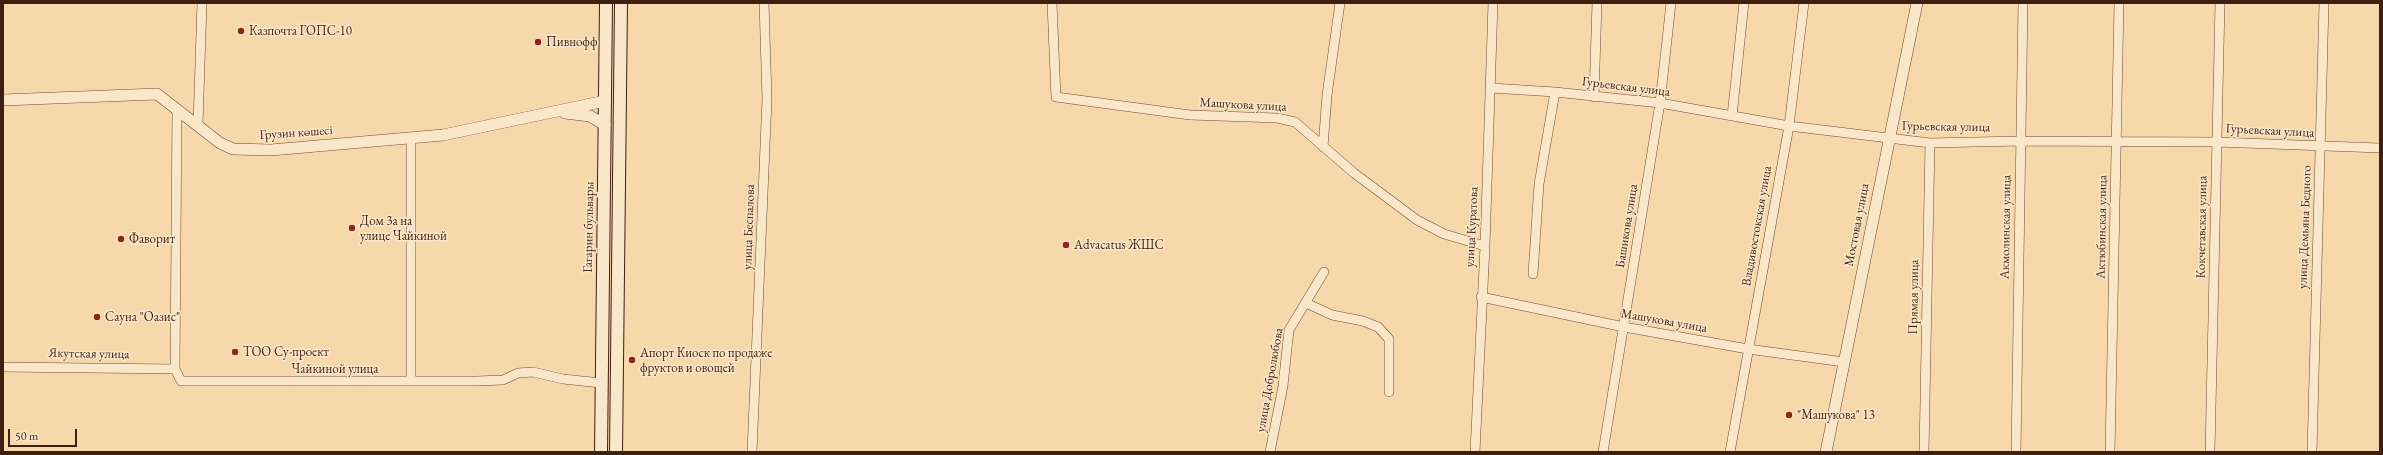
<!DOCTYPE html>
<meta charset="utf-8">
<style>
body{margin:0}
#map{position:relative;width:2383px;height:455px;overflow:hidden;background:#f7d8aa;font-family:"EB Garamond",serif}
canvas{display:block}
.frame{position:absolute;inset:0;border:4px solid #3e1f12;pointer-events:none}
.scale{position:absolute;left:8px;top:429px;width:69px;height:18px;box-sizing:border-box;border:2px solid #3e1f12;border-top:0;padding-left:5px;font-size:12px;line-height:14px;white-space:nowrap;color:#3e1f12;-webkit-text-stroke:3px #fae6c8;paint-order:stroke}
</style>
<div id="map">
<canvas width="2383" height="455"></canvas>
<div class="frame"></div>
<div class="scale">50 m</div>
</div>
<script>
const context = document.querySelector('canvas').getContext('2d');
context.lineJoin = 'round';
const toPath = rows => new Path2D(rows.map(r => 'M' + r).join(''));
function strokePath(path, color, width, dash) { context.strokeStyle = color; context.lineWidth = width; context.lineCap = dash ? 'butt' : 'round'; context.setLineDash(dash || []); context.stroke(path); }
function label(font, color, halo, rows, align = 'center') {
  context.font = font + ' "EB Garamond",serif'; context.lineWidth = 3; context.setLineDash([]); context.textBaseline = 'middle'; context.strokeStyle = halo; context.fillStyle = color; for (const [text, x, y, turn = 0] of rows) {
    context.save(); context.translate(x, y); context.rotate((+turn || 0) * Math.PI / 180); context.textAlign = isNaN(turn) ? turn : align; if (halo) context.strokeText(text, 0, 0); context.fillText(text, 0, 0); context.restore();
  }
}
const minor = toPath([
 [1052,3,1056,97,1190,115,1277,118,1295,122,1354,173,1417,220,1444,234,1485,246],
 [1491,88,1555,92,1660,103,1789,126,1930,143,2020,141,2217,142,2380,148],
 [1594,97,1597,3],
 [177,109,175,369,181,381,477,381,503,380,518,373,533,372,563,379,601,383],
 [1732,116,1744,3],
 [198,124,202,3],
 [411,138,411,381],
 [1323,147,1327,95,1340,3],
 [1533,274,1539,184,1555,92],
 [1481,297,1624,327,1748,349,1844,362],
 [1306,303,1332,315,1363,321,1378,327,1389,339,1389,392],
 [3,367,175,369],
 [752,452,767,99,764,3],
 [1270,452,1283,386,1289,330,1324,272],
 [1475,452,1485,246,1493,3],
 [1603,452,1660,103,1671,3],
 [1730,452,1789,126,1804,3],
 [1924,452,1930,143],
 [2016,452,2023,3],
 [2110,452,2119,3],
 [2210,452,2220,3],
 [2312,452,2324,3]
]);
const tertiary = toPath([
 [3,100,157,94,220,143,233,149,271,150,443,135,605,101],
 [565,113,590,116,605,125],
 [1826,452,1917,3]
]);
const secondary = toPath([
 [601,452,606,3],
 [616,452,621,3]
]);
const markers = [
 [241,31,4,"#8f2418"],
 [538,42,4,"#8f2418"],
 [352,228,4,"#8f2418"],
 [121,239,4,"#8f2418"],
 [1066,245,4,"#8f2418"],
 [97,317,4,"#8f2418"],
 [235,352,4,"#8f2418"],
 [632,360,4,"#8f2418"],
 [1789,415,4,"#8f2418"]
];
const poiNames = [
 ["Казпочта ГОПС-10",249,31],
 ["Пивнофф",546,42],
 ["Дом 3а на",360,221],
 ["улице Чайкиной",360,236],
 ["Фаворит",129,239],
 ["Advacatus ЖШС",1074,245],
 ["Сауна \"Оазис\"",105,317],
 ["ТОО Су-проект",243,352],
 ["Апорт Киоск по продаже",640,353],
 ["фруктов и овощей",640,368],
 ["\"Машукова\" 13",1797,415]
];
const streetNames = [
 ["Гурьевская улица",1626,87,7],
 ["Машукова улица",1243,105,3],
 ["Гурьевская улица",1946,127,1],
 ["Гурьевская улица",2270,131,3],
 ["Грузин көшесі",296,133,-4],
 ["Мостовая улица",1857,225,-79],
 ["Башикова улица",1627,226,-81],
 ["Владивостокская улица",1757,226,-80],
 ["Гагарин бульвары",589,227,-89],
 ["улица Беспалова",749,227,-88],
 ["улица Куратова",1472,227,-87],
 ["Акмолинская улица",2006,227,-89],
 ["Актюбинская улица",2102,227,-89],
 ["Кокчетавская улица",2202,227,-89],
 ["улица Демьяна Бедного",2305,227,-88],
 ["Прямая улица",1914,297,-89],
 ["Машукова улица",1664,321,10],
 ["Якутская улица",89,354,1],
 ["Чайкиной улица",335,369],
 ["улица Добролюбова",1270,380,-80]
];
strokePath(minor, '#6c4d38', 10);
strokePath(tertiary, '#6c4d38', 12);
strokePath(secondary, '#3e1f12', 14);
strokePath(minor, '#fae6c8', 9);
strokePath(tertiary, '#fae6c8', 11);
strokePath(secondary, '#fae6c8', 12);
for (const [x, y, r, color] of markers) { const dot = new Path2D(); dot.arc(x, y, r, 0, 2 * Math.PI); context.fillStyle = color; context.fill(dot); strokePath(dot, '#fae6c8', 1.5); }
label('13px', '#3e1f12', '#fae6c8', poiNames, 'left');
label('13px', '#3e1f12', '#fae6c8', streetNames);
</script>
